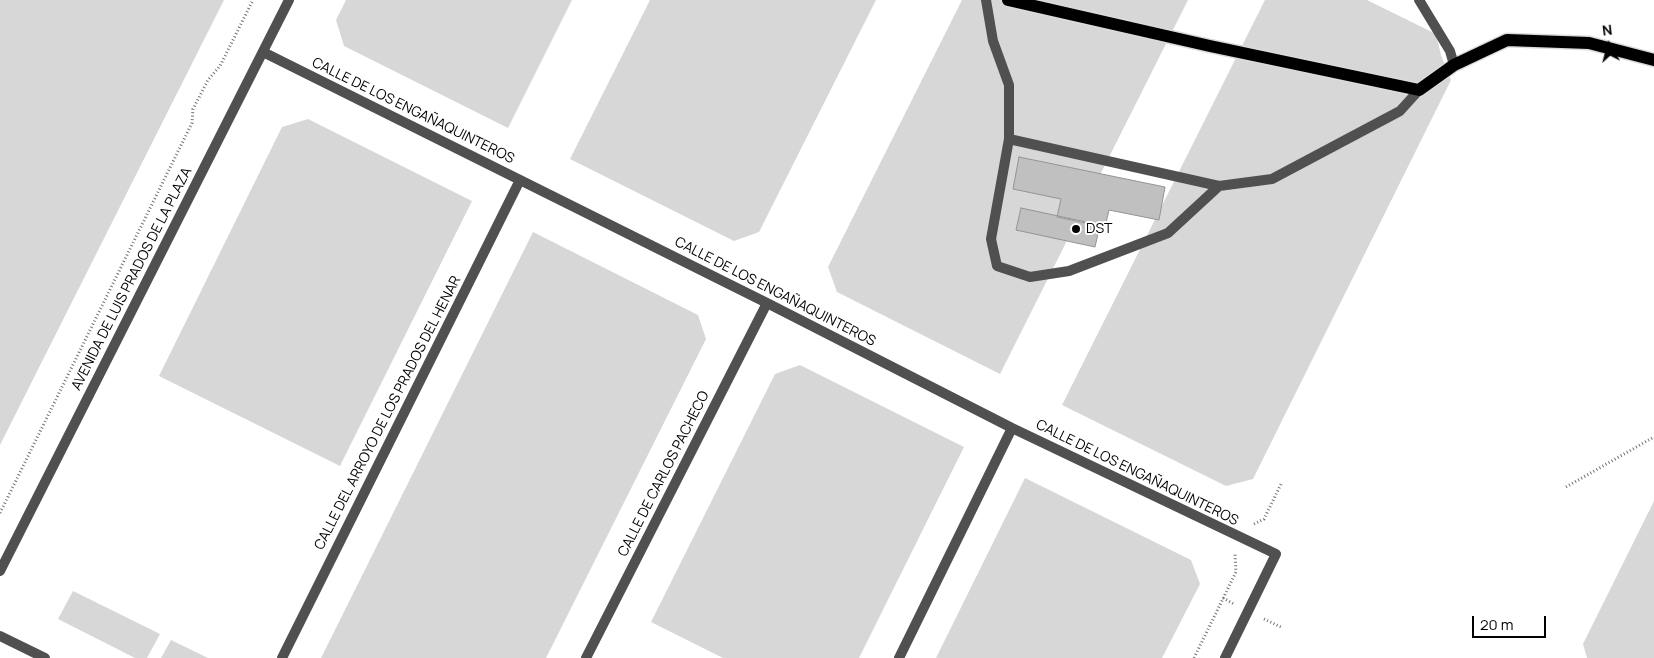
<!DOCTYPE html>
<meta charset="utf-8">
<style>
body{margin:0}
#map{position:relative;width:1654px;height:658px;overflow:hidden;background:#fff;font-family:Manrope,sans-serif}
canvas{display:block}
.north{position:absolute;left:1584px;top:20px;width:50px;height:50px;-webkit-text-stroke:4px #fff;paint-order:stroke;rotate:353deg;font-size:14px;font-weight:700;line-height:20px;text-align:center;color:#000}
.north::after{content:'';display:block;margin:auto;width:18px;height:22px;background:#000;clip-path:polygon(50% 0,100% 100%,50% 72%,0 100%)}
.scale{position:absolute;left:1472px;top:616px;width:74px;height:22px;box-sizing:border-box;border:2px solid #000;border-top:0;padding-left:6px;font-size:15px;line-height:18px;white-space:nowrap;color:#000;-webkit-text-stroke:4px #fff;paint-order:stroke}
</style>
<div id="map">
<canvas width="1654" height="658"></canvas>
<div class="north">N</div>
<div class="scale">20 m</div>
</div>
<script>
const context = document.querySelector('canvas').getContext('2d');
context.lineJoin = 'round';
function fillPath(path, color) { context.fillStyle = color; context.fill(path, 'evenodd'); }
const toPath = rows => new Path2D(rows.map(r => 'M' + r).join(''));
function strokePath(path, color, width, dash) { context.strokeStyle = color; context.lineWidth = width; context.lineCap = dash ? 'butt' : 'round'; context.setLineDash(dash || []); context.stroke(path); }
function label(font, color, halo, rows, align = 'center') {
  context.font = font + ' Manrope,sans-serif'; context.lineWidth = 4; context.setLineDash([]); context.textBaseline = 'middle'; context.strokeStyle = halo; context.fillStyle = color; for (const [text, x, y, turn = 0] of rows) {
    context.save(); context.translate(x, y); context.rotate((+turn || 0) * Math.PI / 180); context.textAlign = isNaN(turn) ? turn : align; if (halo) context.strokeText(text, 0, 0); context.fillText(text, 0, 0); context.restore();
  }
}
const green = toPath([
 [0,0,224,0,0,445],
 [346,0,572,0,508,128,344,46,336,20],
 [650,0,876,0,759,232,734,241,570,159],
 [962,0,1188,0,1000,374,837,292,828,267],
 [1265,0,1367,0,1436,34,1441,55,1451,80,1253,479,1226,486,1062,405],
 [308,119,472,201,340,466,159,376,282,127],
 [533,232,698,315,706,339,546,658,321,658],
 [800,365,964,447,859,658,723,658,651,622,775,374],
 [1025,478,1191,560,1200,584,1162,658,936,658],
 [1654,501,1654,658,1587,658,1583,644],
 [73,591,160,634,147,658,135,658,58,619],
 [171,640,208,658,161,658]
]);
const building = toPath([
 [1019,157,1165,187,1159,220,1109,210,1105,227,1057,217,1061,199,1013,189,1019,157],
 [1021,208,1100,225,1095,247,1016,230,1021,208]
]);
const path = toPath([
 [1566,487,1654,437],
 [0,513,192,123,193,109,208,80,220,66,253,0],
 [1254,524,1264,519,1282,482],
 [1223,598,1234,604],
 [1264,619,1283,628],
 [1194,658,1236,572,1235,554]
]);
const lane = toPath([
 [986,0,993,41,1009,85,1009,139,1219,186,1272,179,1400,111,1419,90],
 [1419,0,1450,51,1454,65],
 [1009,139,991,239,997,266,1030,277,1069,271,1168,233,1219,186]
]);
const street = toPath([
 [263,52,767,303,1012,428,1276,554,1225,658],
 [0,571,289,0],
 [0,636,45,658],
 [282,658,520,180],
 [586,658,767,303],
 [899,658,1012,428]
]);
const primary = toPath([
 [1008,0,1210,46,1419,90,1454,65,1507,40,1589,43,1654,60]
]);
const markers = [
 [1076,229,5,"#000"]
];
const streetNames = [
 ["CALLE DE LOS ENGAÑAQUINTEROS",413,111,26],
 ["AVENIDA DE LUIS PRADOS DE LA PLAZA",132,279,-63],
 ["CALLE DE LOS ENGAÑAQUINTEROS",775,292,27],
 ["CALLE DEL ARROYO DE LOS PRADOS DEL HENAR",388,413,-63],
 ["CALLE DE LOS ENGAÑAQUINTEROS",1137,473,26],
 ["CALLE DE CARLOS PACHECO",664,474,-63]
];
const poiNames = [
 ["DST",1086,229]
];
fillPath(green, '#d7d7d7');
fillPath(building, '#c0c0c0');
strokePath(building, '#949494', 1);
strokePath(primary, '#dbdbdb', 15);
strokePath(path, '#727272', 3, [1, 2.5]);
strokePath(lane, '#505050', 10);
strokePath(street, '#505050', 10);
strokePath(primary, '#000', 12);
for (const [x, y, r, color] of markers) { const dot = new Path2D(); dot.arc(x, y, r, 0, 2 * Math.PI); context.fillStyle = color; context.fill(dot); strokePath(dot, '#fff', 2); }
label('14px', '#000', '#fff', streetNames);
label('14px', '#000', '#fff', poiNames, 'left');
</script>
